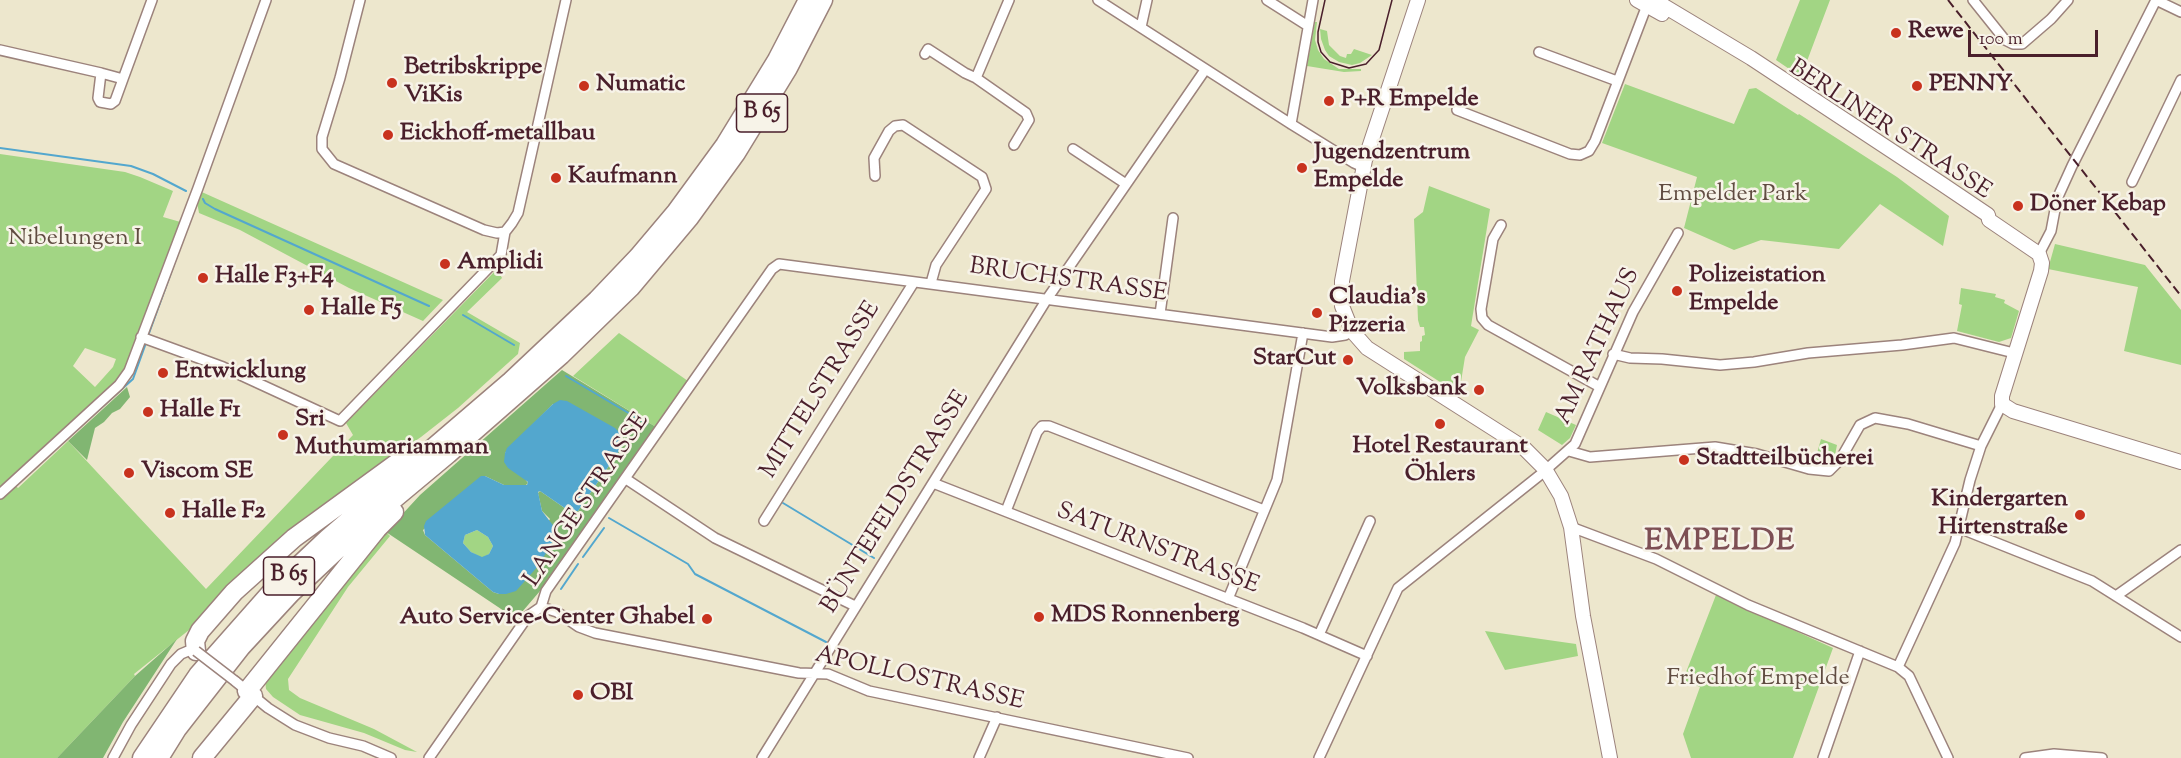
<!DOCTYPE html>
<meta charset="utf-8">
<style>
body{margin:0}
#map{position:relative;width:2181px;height:758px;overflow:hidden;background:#ede7cd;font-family:"Sorts Mill Goudy",serif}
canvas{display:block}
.scale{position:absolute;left:1968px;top:30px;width:130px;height:27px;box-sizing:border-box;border:3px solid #4a1f2b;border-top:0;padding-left:8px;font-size:18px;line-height:21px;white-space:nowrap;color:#4a1f2b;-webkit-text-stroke:4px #f7f3e8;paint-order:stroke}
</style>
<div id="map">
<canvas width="2181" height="758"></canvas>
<div class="scale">100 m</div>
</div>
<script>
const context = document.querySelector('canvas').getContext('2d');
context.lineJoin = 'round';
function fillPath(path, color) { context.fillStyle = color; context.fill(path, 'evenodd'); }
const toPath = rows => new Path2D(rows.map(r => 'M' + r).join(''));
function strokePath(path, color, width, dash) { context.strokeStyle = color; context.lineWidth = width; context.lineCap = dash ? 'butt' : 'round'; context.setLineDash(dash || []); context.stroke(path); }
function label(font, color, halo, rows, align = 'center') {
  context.font = font + ' "Sorts Mill Goudy",serif'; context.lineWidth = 5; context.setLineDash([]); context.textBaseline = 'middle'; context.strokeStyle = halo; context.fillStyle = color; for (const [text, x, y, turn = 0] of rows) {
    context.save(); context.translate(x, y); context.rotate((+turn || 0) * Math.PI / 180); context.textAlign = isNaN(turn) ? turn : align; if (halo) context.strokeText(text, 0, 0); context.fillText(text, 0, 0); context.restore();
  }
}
const green = toPath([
 [1800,0,1830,0,1801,77,1776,60],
 [1315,22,1317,22,1315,40,1318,50,1324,59,1339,69,1361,69,1361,71,1344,72,1307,66],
 [1320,29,1327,31,1329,45,1340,56,1346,58,1347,54,1351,54,1354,49,1372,55,1360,63,1352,65,1339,62,1329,56,1325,50,1321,39],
 [1625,84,1734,124,1749,89,1756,88,1798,115,1799,114,1897,177,1949,216,1943,246,1880,204,1839,249,1761,240,1734,250,1684,228,1697,177,1602,143],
 [0,154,125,172,140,177,173,191,163,217,184,223,129,369,13,483,18,488,68,441,206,589,353,435,346,423,497,269,502,278,467,312,520,343,518,354,458,408,421,437,304,518,226,589,189,630,134,674,135,676,57,758,0,758],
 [85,348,116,359,113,367,95,387,73,366],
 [1429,186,1490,209,1471,326,1479,330,1465,357,1459,394,1404,359,1404,352,1420,351,1420,342,1422,341,1422,336,1425,335,1424,327,1420,327,1418,320,1414,219,1423,212],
 [201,192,204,193,443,300,423,321,349,288,240,230,199,213,197,202],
 [2055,244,2145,265,2181,310,2181,365,2124,351,2138,287,2048,269],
 [1961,288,1996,294,1995,297,2005,300,2004,303,2019,311,2011,338,1999,342,1957,331,1962,305,1959,304],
 [619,333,688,381,656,427,573,376],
 [1546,412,1576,425,1570,438,1562,445,1538,430],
 [1821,439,1837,445,1834,460,1828,466,1814,464],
 [477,530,488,537,493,546,489,554,482,558,471,552,463,543,465,535],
 [386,532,390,536,348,587,288,679,289,690,300,698,374,729,417,752,405,750,364,733,300,715,273,697,266,689,265,679],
 [1716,595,1833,648,1793,758,1691,758,1683,734,1700,687,1683,680],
 [1485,631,1576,644,1578,656,1505,670]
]);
const forest = toPath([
 [562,370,656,427,546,584,516,619,386,532,420,495],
 [553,404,619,451,578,511,569,511,540,491,538,493,542,511,550,519,499,594,493,592,425,535,423,530,485,476,504,485,526,485,528,483,505,453],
 [127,387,130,397,120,409,112,413,104,422,95,428,87,460,68,441],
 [177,639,123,722,103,758,57,758,135,676]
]);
const water = toPath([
 [560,400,567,401,615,428,620,433,619,451,578,511,569,511,540,491,538,492,542,511,555,528,554,539,539,565,516,591,506,594,499,594,493,592,425,535,424,526,426,521,481,476,485,476,504,485,527,485,528,482,508,468,504,462,505,453,507,448,553,404],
 [477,530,488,537,493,546,489,554,482,557,471,552,463,543,465,535]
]);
const stream = toPath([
 [0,148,131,166,153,174,186,191],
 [203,199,205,203,215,209,429,306],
 [463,315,514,345],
 [148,336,180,248],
 [566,376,647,424],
 [63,442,133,379,146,343],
 [783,503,874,558],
 [609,518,688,564,695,574,826,642],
 [583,557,604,528],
 [561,589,578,564]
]);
const street = toPath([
 [360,0,340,78,322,137,322,149,334,164,484,230,497,233,505,232,512,223,518,213,566,0],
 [1009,0,976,78,1026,113,1029,120,1014,145],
 [1098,0,1291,124,1354,163,1363,167],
 [1267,0,1308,26],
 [1973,0,2005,40,2013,44,2022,44,2051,19,2068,0],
 [2156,0,2181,12],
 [1141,27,1147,0],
 [0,50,101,73,123,79,115,101,111,104,100,102,98,98,101,73],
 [1539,52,1617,81],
 [925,54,928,49,965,73,976,78],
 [123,79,152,0],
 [1457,110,1570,154,1580,155,1589,151,1595,141,1644,13,1650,1],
 [1291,124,1313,0],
 [1073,149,1126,184],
 [875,176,874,158,889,131,895,126,903,125,982,177,986,189,936,265,931,283],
 [2132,182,2181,80],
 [1501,225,1493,239,1481,309,1482,318,1488,325,1600,387],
 [2039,254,2051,231,2057,199,2072,166,2156,0],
 [1160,314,1173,218],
 [141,337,223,367,340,421,501,255,505,232],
 [1613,354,1630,358,1662,359,1720,365,1754,362,1808,353,1902,345,1954,338,2014,353],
 [1569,451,1590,457,1715,447,1757,454,1809,469,1829,471,1840,460,1860,425,1875,418,1908,424,1981,446],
 [626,479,715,538,855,606],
 [933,483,1303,628,1367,656],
 [0,494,119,385,129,371,198,188,266,0],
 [1006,511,1037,432,1042,426,1049,426,1264,510],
 [764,521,914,282],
 [1571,527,1656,559,1748,605,1898,667,1909,676,1948,758],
 [1959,528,2092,581,2181,637],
 [2116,596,2181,550],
 [1228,599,1277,480,1303,333],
 [541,607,557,612,579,627,595,633,799,673,828,674,869,691,1188,758],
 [1319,635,1370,521],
 [1898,667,1955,543,1970,480,1981,446,2002,404],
 [235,681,268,708,295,725,329,738,363,746,391,758],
 [113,758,131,725,171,664,181,654,188,651,196,651],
 [429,758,528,616,541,607,546,591,772,269,779,264,1332,337,1345,335,1352,331],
 [762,758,1047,299,1205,70],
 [979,758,997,717],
 [1319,758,1398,588,1540,475,1575,444,1633,312,1678,233],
 [1823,758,1860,651],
 [2025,758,2054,754,2102,758]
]);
const secondary = toPath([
 [1418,0,1365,160,1342,281,1342,306,1352,331,1367,348,1524,448,1545,469,1561,496,1571,527,1583,616,1610,758],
 [1637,0,1662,14],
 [1654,0,1751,58,1942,184,1988,215,1989,220,2039,254,2042,263,2041,271,2002,396,2002,404,2013,411,2181,462]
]);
const highway = toPath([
 [196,651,195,641,200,631,234,592,294,538,412,452],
 [247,691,377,529,394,512],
 [142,758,198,675,274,589,328,538,511,381,597,300,638,257,676,212,725,145,777,60,808,0],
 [159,758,177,729,241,647,291,593,370,519,448,454,561,355,631,287,689,218,736,153,788,68,823,0],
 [202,758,253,696]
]);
const tram = toPath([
 [1325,0,1318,32,1318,42,1321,52,1330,62,1349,68,1366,64,1379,50,1392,0]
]);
const rail = toPath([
 [1948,0,2181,296]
]);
const streetBridge = toPath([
 [196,651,235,681]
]);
const markers = [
 [1896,33,6,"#c8321e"],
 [392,83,6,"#c8321e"],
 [584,86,6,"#c8321e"],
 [1917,86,6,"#c8321e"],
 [1329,101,6,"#c8321e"],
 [388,135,6,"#c8321e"],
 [1302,168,6,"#c8321e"],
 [556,178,6,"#c8321e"],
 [2018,206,6,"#c8321e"],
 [445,264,6,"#c8321e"],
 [203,278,6,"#c8321e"],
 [1677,291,6,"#c8321e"],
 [309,310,6,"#c8321e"],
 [1317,313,6,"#c8321e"],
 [1348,360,6,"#c8321e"],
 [163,373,6,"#c8321e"],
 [1479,390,6,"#c8321e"],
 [148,412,6,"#c8321e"],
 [1440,424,6,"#c8321e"],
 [283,435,6,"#c8321e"],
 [1684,460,6,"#c8321e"],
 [129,473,6,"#c8321e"],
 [170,513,6,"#c8321e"],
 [2080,515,6,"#c8321e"],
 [1039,617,6,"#c8321e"],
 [707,619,6,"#c8321e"],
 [578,695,6,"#c8321e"]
];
const shields = [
 [762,113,51],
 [289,576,51]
];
const shieldNames = [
 ["B 65",762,113],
 ["B 65",289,576]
];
const poiNames = [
 ["Rewe",1908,33],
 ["Betribskrippe",404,69],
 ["ViKis",404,97],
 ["Numatic",596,86],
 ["PENNY",1929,86],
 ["P+R Empelde",1341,101],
 ["Eickhoff-metallbau",400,135],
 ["Jugendzentrum",1314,154],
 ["Empelde",1314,182],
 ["Kaufmann",568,178],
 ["Döner Kebap",2030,206],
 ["Amplidi",457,264],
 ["Polizeistation",1689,277],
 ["Empelde",1689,305],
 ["Halle F3+F4",215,278],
 ["Claudia's",1329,299],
 ["Pizzeria",1329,327],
 ["Halle F5",321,310],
 ["StarCut",1336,360,"right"],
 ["Entwicklung",175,373],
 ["Volksbank",1467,390,"right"],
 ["Halle F1",160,412],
 ["Sri",295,421],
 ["Muthumariamman",295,449],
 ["Hotel Restaurant",1440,448,"center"],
 ["Öhlers",1440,476,"center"],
 ["Stadtteilbücherei",1696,460],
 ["Viscom SE",141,473],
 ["Kindergarten",2068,501,"right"],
 ["Hirtenstraße",2068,529,"right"],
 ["Halle F2",182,513],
 ["MDS Ronnenberg",1051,617],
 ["Auto Service-Center Ghabel",695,619,"right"],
 ["OBI",590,695]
];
const streetNames = [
 ["BERLINER STRASSE",1889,131,33],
 ["BRUCHSTRASSE",1068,282,8],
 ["AM RATHAUS",1599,347,-65],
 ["MITTELSTRASSE",822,391,-58],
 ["LANGE STRASSE",588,501,-56],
 ["BÜNTEFELDSTRASSE",897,503,-58],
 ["SATURNSTRASSE",1157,550,21],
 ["APOLLOSTRASSE",919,680,13]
];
const parkNames = [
 ["Empelder Park",1733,196],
 ["Nibelungen I",75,240],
 ["Friedhof Empelde",1758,680]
];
const districtNames = [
 ["EMPELDE",1720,544]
];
fillPath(green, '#a2d584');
fillPath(forest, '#81b672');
fillPath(water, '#53a7ce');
strokePath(stream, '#53a7ce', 2);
strokePath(street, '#9c837c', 12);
strokePath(secondary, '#9c837c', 16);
strokePath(highway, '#9c837c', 21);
strokePath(street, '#fff', 9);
strokePath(secondary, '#fff', 14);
strokePath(highway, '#fff', 18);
strokePath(tram, '#4a1f2b', 1.5);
strokePath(rail, '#4a1f2b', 2, [9, 4.5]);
strokePath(streetBridge, '#9c837c', 12, []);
strokePath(streetBridge, '#fff', 9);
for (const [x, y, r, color] of markers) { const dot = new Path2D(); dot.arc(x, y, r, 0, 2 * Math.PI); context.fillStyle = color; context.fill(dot); strokePath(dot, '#f7f3e8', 2); }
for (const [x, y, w] of shields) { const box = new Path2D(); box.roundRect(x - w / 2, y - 19, w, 38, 4.5); context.fillStyle = '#f7f3e8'; context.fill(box); strokePath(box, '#4a1f2b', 1.5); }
label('bold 22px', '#4a1f2b', null, shieldNames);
label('bold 24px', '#4a1f2b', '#f7f3e8', poiNames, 'left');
label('24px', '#4a1f2b', '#f7f3e8', streetNames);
label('24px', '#604c41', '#f7f3e8', parkNames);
context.letterSpacing = '1.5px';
label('bold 30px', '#7d4f54', '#f7f3e8', districtNames);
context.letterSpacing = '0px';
</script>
